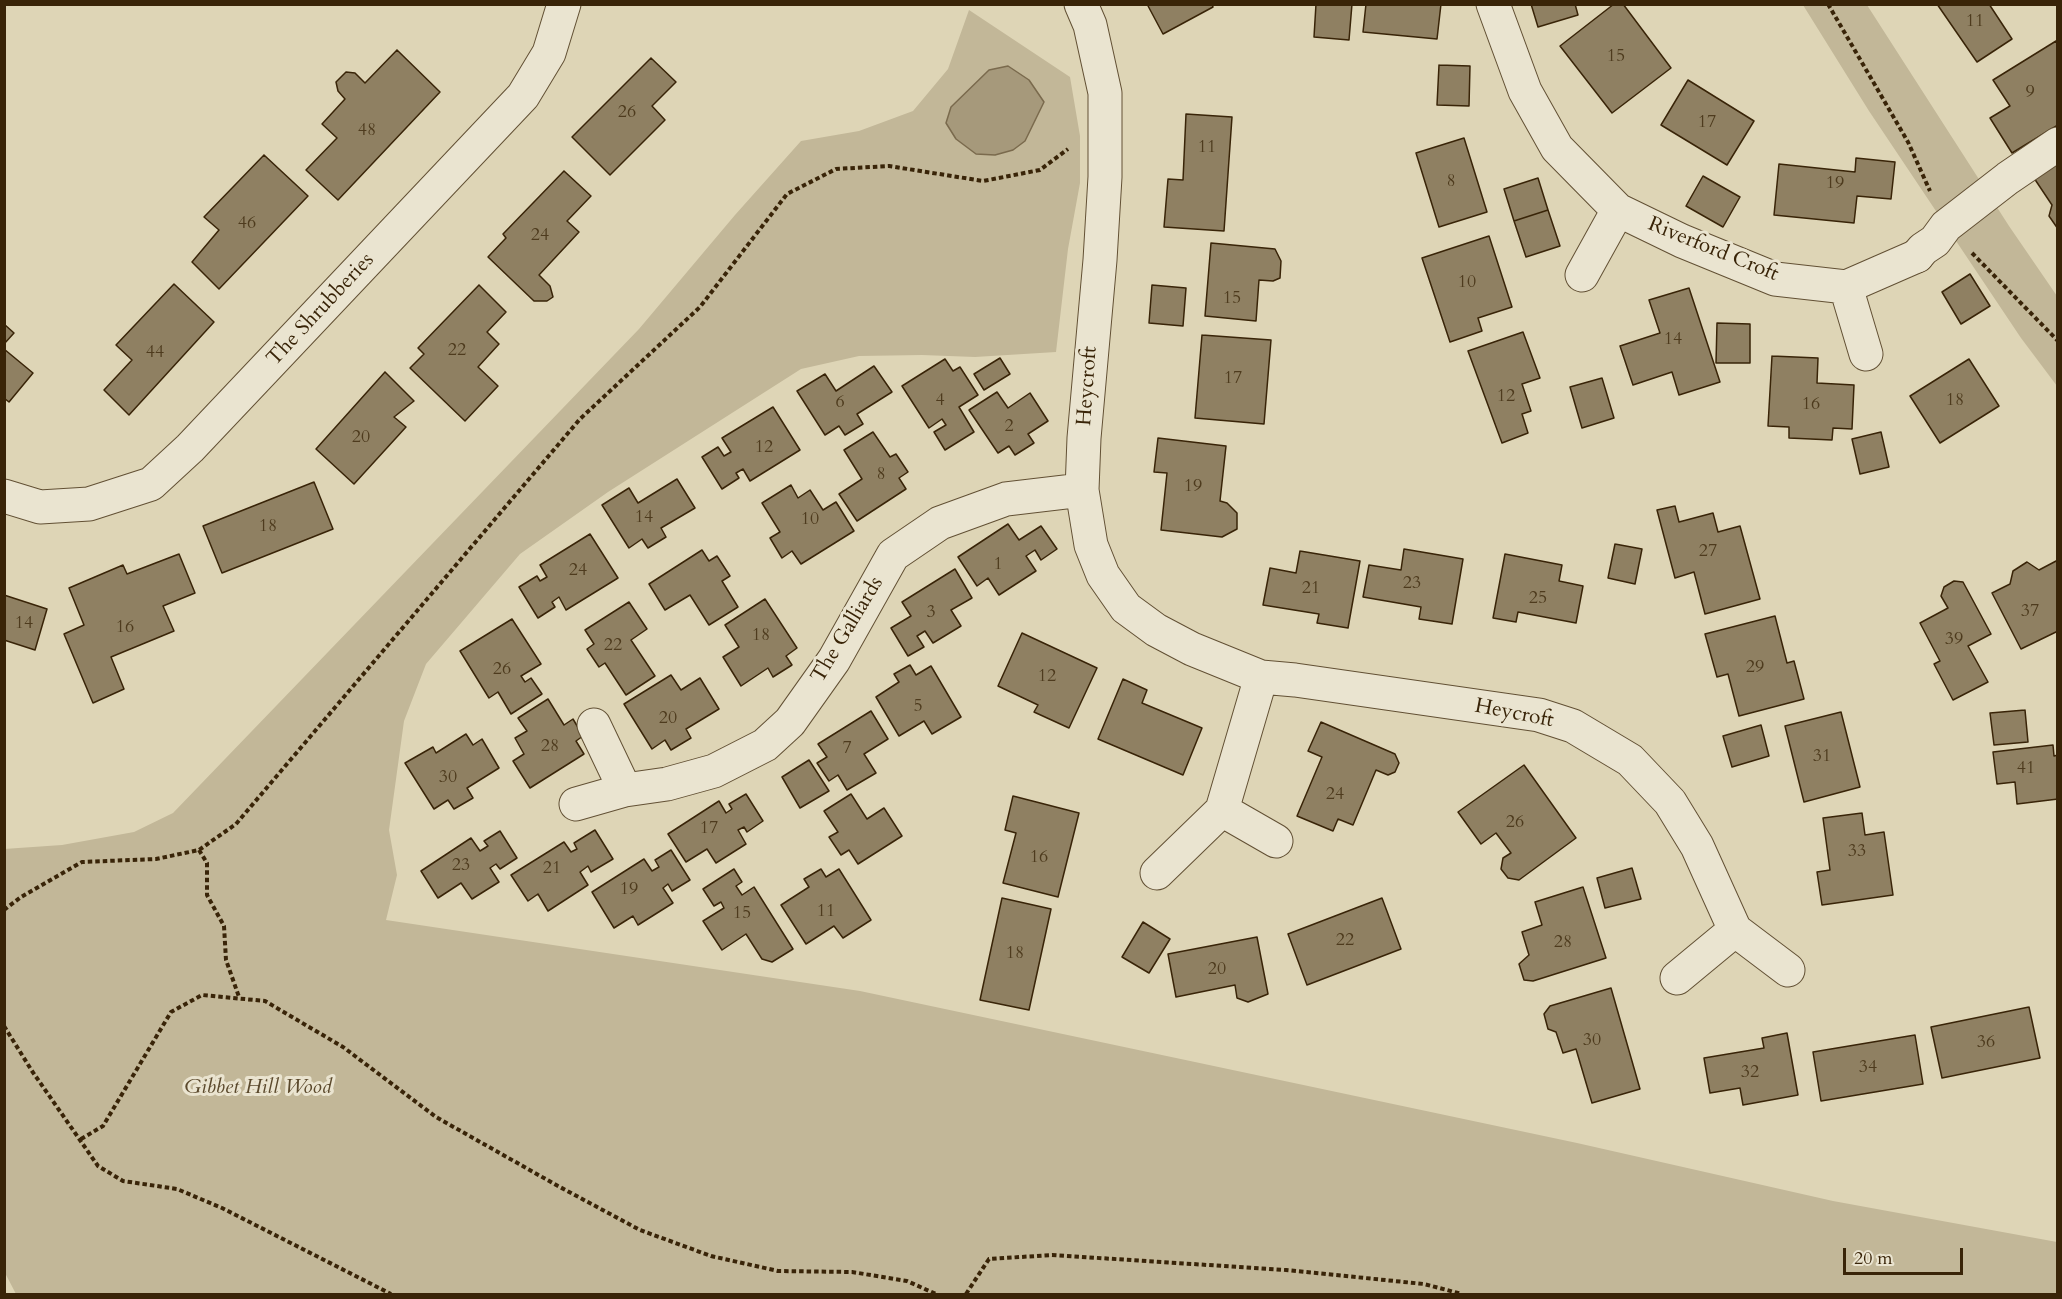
<!DOCTYPE html>
<style>
body{margin:0}
#map{position:relative;width:2062px;height:1299px;overflow:hidden;background:#ded5b6;font-family:Cardo,serif}
canvas{display:block}
.frame{position:absolute;inset:0;border:6px solid #392408;pointer-events:none}
.scale{position:absolute;left:1843px;top:1248px;width:120px;height:27px;box-sizing:border-box;border:3px solid #392408;border-top:0;padding-left:8px;font-size:18px;line-height:21px;white-space:nowrap;color:#392408;-webkit-text-stroke:4px #eae4d0;paint-order:stroke}
</style>
<div id="map">
<canvas width="2062" height="1299"></canvas>
<div class="frame"></div>
<div class="scale">20 m</div>
</div>
<script>
const context = document.querySelector('canvas').getContext('2d');
context.lineJoin = 'round';
function fillPath(path, color) { context.fillStyle = color; context.fill(path, 'evenodd'); }
const toPath = rows => new Path2D(rows.map(r => 'M' + r).join(''));
function strokePath(path, color, width, dash) { context.strokeStyle = color; context.lineWidth = width; context.lineCap = dash ? 'butt' : 'round'; context.setLineDash(dash || []); context.stroke(path); }
function label(font, color, halo, rows, align = 'center') {
  context.font = font + ' Cardo,serif'; context.lineWidth = 6; context.setLineDash([]); context.textBaseline = 'middle'; context.strokeStyle = halo; context.fillStyle = color; for (const [text, x, y, turn = 0] of rows) {
    context.save(); context.translate(x, y); context.rotate((+turn || 0) * Math.PI / 180); context.textAlign = isNaN(turn) ? turn : align; if (halo) context.strokeText(text, 0, 0); context.fillText(text, 0, 0); context.restore();
  }
}
const green = toPath([
 [1803,5,1867,5,2009,226,2057,296,2057,386,2021,338,1869,111],
 [969,10,1070,77,1080,136,1080,183,1068,249,1056,352,975,357,922,355,859,356,801,369,608,492,520,554,426,664,404,721,389,830,397,875,386,920,860,991,1577,1143,1833,1201,2057,1242,2057,1294,16,1294,4,1271,4,849,62,845,134,832,173,813,639,329,735,215,801,141,859,131,913,111,948,69]
]);
const water = toPath([
 [1008,66,1029,80,1044,102,1025,141,1013,150,995,155,976,154,956,139,946,123,951,107,989,70,1008,66]
]);
const building = toPath([
 [1147,4,1212,4,1213,7,1163,34,1147,4],
 [1316,4,1352,4,1349,40,1314,37,1316,4],
 [1366,4,1441,4,1437,39,1363,32,1366,4],
 [1531,4,1575,4,1578,15,1538,27,1531,4],
 [1614,4,1623,4,1671,68,1612,113,1560,46,1614,4],
 [1937,4,1989,4,2012,39,1977,62,1937,4],
 [2056,41,2058,44,2058,125,2012,153,1990,118,2010,106,1993,80,2056,41],
 [397,50,440,92,338,200,306,170,337,138,322,124,345,99,338,91,336,82,346,72,355,73,365,83,397,50],
 [651,58,676,82,652,106,665,120,610,175,572,137,651,58],
 [1439,65,1470,66,1469,106,1437,105,1439,65],
 [1688,80,1754,121,1727,165,1661,125,1688,80],
 [1186,114,1232,117,1224,231,1164,227,1168,179,1183,180,1186,114],
 [1464,138,1487,212,1439,227,1416,153,1464,138],
 [264,155,308,196,219,289,192,262,219,230,204,217,264,155],
 [1856,158,1895,162,1891,199,1857,196,1854,223,1774,215,1779,164,1855,172,1856,158],
 [2058,162,2058,229,2049,216,2052,205,2034,178,2058,162],
 [564,171,591,196,567,221,579,232,539,275,550,286,553,297,547,301,534,301,488,257,506,238,503,234,564,171],
 [1703,176,1740,197,1723,227,1686,206,1703,176],
 [1538,178,1548,210,1514,221,1504,189,1538,178],
 [1548,210,1560,246,1526,257,1514,221,1548,210],
 [1489,236,1512,307,1478,318,1482,331,1450,342,1422,258,1489,236],
 [1211,243,1275,249,1281,261,1280,278,1273,281,1259,280,1256,321,1205,316,1211,243],
 [1970,274,1990,306,1961,324,1942,292,1970,274],
 [174,284,214,322,129,415,104,390,132,360,116,345,174,284],
 [479,285,506,312,487,332,499,344,478,367,498,386,465,421,410,368,424,354,418,348,479,285],
 [1152,285,1186,288,1183,326,1149,323,1152,285],
 [1689,288,1720,382,1679,395,1672,372,1633,385,1620,346,1660,333,1649,300,1689,288],
 [1717,323,1750,324,1750,363,1716,363,1717,323],
 [4,324,14,333,4,344,4,324],
 [1523,332,1540,378,1522,384,1531,411,1522,414,1528,433,1502,443,1468,351,1523,332],
 [1202,335,1271,340,1264,424,1195,418,1202,335],
 [4,349,33,373,9,402,4,398,4,349],
 [1772,356,1818,358,1817,383,1854,385,1852,429,1833,428,1832,440,1789,438,1789,427,1768,426,1772,356],
 [1000,358,1010,374,984,390,974,374,1000,358],
 [945,359,953,371,960,367,978,395,959,407,974,432,945,450,934,432,946,425,942,419,929,428,902,386,945,359],
 [1969,359,1999,406,1940,443,1910,396,1969,359],
 [874,366,892,392,857,414,863,424,845,435,839,426,825,435,797,391,825,374,836,391,874,366],
 [385,372,414,401,394,417,406,427,354,484,316,449,385,372],
 [1602,378,1614,418,1582,428,1570,387,1602,378],
 [997,392,1008,408,1030,393,1048,421,1028,434,1034,443,1015,455,1009,446,998,453,969,410,997,392],
 [773,407,800,450,750,481,743,469,736,473,739,478,722,489,702,457,718,447,724,456,731,452,722,438,773,407],
 [873,432,890,457,896,454,908,472,899,478,906,489,857,521,839,494,862,479,844,450,873,432],
 [1881,432,1889,467,1860,474,1852,439,1881,432],
 [1158,438,1226,446,1220,501,1227,503,1237,513,1237,529,1222,537,1161,530,1167,473,1154,472,1158,438],
 [677,479,695,508,661,528,666,537,648,548,642,539,629,548,602,505,629,488,638,503,677,479],
 [314,482,333,529,222,573,203,526,314,482],
 [791,485,798,498,810,490,823,510,836,502,854,531,801,564,792,551,782,558,770,538,780,532,762,503,791,485],
 [1675,506,1679,522,1713,513,1718,532,1740,526,1760,599,1705,614,1694,572,1675,578,1657,510,1675,506],
 [1008,524,1019,540,1041,526,1057,549,1041,560,1035,550,1026,556,1036,571,999,595,988,578,977,586,958,557,1008,524],
 [590,534,618,578,566,610,559,597,552,602,555,607,538,618,519,587,537,576,540,581,547,577,540,565,590,534],
 [1615,544,1642,549,1635,584,1608,578,1615,544],
 [1404,549,1463,559,1452,624,1419,619,1421,607,1363,597,1369,565,1401,570,1404,549],
 [702,550,709,561,717,556,730,576,722,581,738,607,709,625,690,595,665,610,649,584,702,550],
 [1300,551,1360,561,1348,628,1317,623,1319,614,1263,605,1270,568,1296,573,1300,551],
 [179,554,195,593,163,606,174,631,111,657,124,689,93,703,64,634,84,625,69,588,123,565,127,574,179,554],
 [1505,554,1562,565,1559,581,1583,586,1576,623,1518,612,1516,622,1493,618,1505,554],
 [2058,560,2058,631,2021,649,1992,593,2010,584,2013,571,2027,562,2039,570,2058,560],
 [955,569,972,598,951,610,961,626,933,643,925,631,917,636,924,647,908,656,891,628,911,616,902,602,955,569],
 [1954,581,1963,582,1991,634,1968,646,1988,682,1953,700,1934,664,1940,661,1920,623,1948,608,1941,596,1944,587,1954,581],
 [4,595,47,609,35,650,4,640,4,595],
 [765,599,797,648,786,656,792,665,773,677,768,668,741,686,723,657,739,647,725,625,765,599],
 [629,602,647,629,631,640,655,676,626,695,605,663,599,667,587,649,594,644,585,630,629,602],
 [1775,616,1787,663,1794,661,1804,699,1739,716,1728,674,1717,677,1705,634,1775,616],
 [512,619,541,664,521,676,525,682,531,678,542,694,511,714,498,692,489,698,460,651,512,619],
 [1022,633,1097,668,1069,728,1034,712,1038,705,998,686,1022,633],
 [910,665,916,675,931,666,961,717,932,734,924,721,899,736,876,697,899,682,894,674,910,665],
 [671,675,681,690,700,678,719,709,686,729,691,738,671,750,665,740,652,749,624,704,671,675],
 [1123,679,1147,690,1142,703,1202,728,1183,775,1098,739,1123,679],
 [548,699,564,725,573,719,583,736,576,741,584,754,530,788,513,761,524,754,515,738,527,731,518,718,548,699],
 [2025,710,2028,742,1994,745,1990,713,2025,710],
 [871,711,888,739,864,754,876,773,847,790,838,775,829,781,817,763,827,757,818,744,871,711],
 [1841,712,1860,787,1804,802,1785,726,1841,712],
 [1321,722,1395,754,1399,763,1395,772,1388,775,1376,770,1353,825,1338,819,1333,831,1297,816,1322,757,1308,751,1321,722],
 [1761,725,1769,756,1732,767,1723,736,1761,725],
 [466,734,473,745,482,739,499,768,467,788,473,798,454,809,448,800,434,809,405,763,433,747,436,753,466,734],
 [2053,745,2054,756,2058,755,2058,799,2017,804,2015,782,1997,784,1993,752,2053,745],
 [809,760,829,791,800,808,782,777,809,760],
 [1524,765,1576,838,1519,880,1508,878,1501,869,1503,858,1511,853,1496,833,1481,844,1458,812,1524,765],
 [746,794,763,821,747,832,744,827,738,830,746,844,716,863,707,849,686,862,668,834,719,801,726,813,732,809,729,804,746,794],
 [851,794,867,819,884,808,902,836,858,864,849,850,841,855,829,837,838,832,824,811,851,794],
 [1013,796,1079,813,1058,897,1003,883,1016,833,1005,830,1013,796],
 [1862,813,1865,835,1884,832,1893,895,1822,905,1817,872,1830,870,1823,818,1862,813],
 [595,830,613,859,591,872,588,866,580,872,588,885,548,911,538,894,528,901,511,875,564,842,571,852,577,849,574,843,595,830],
 [500,831,517,858,500,869,496,864,490,868,499,882,472,899,461,883,438,898,421,871,471,838,480,851,488,846,484,841,500,831],
 [671,850,690,880,672,891,668,884,663,888,673,903,638,925,633,916,614,928,592,892,644,859,652,871,659,867,655,860,671,850],
 [1632,868,1641,899,1605,908,1597,878,1632,868],
 [734,869,742,882,736,886,742,895,754,887,793,949,772,962,762,959,746,934,722,950,703,921,724,908,721,902,714,906,703,889,734,869],
 [821,869,826,877,839,869,871,920,843,938,834,926,806,944,781,905,809,887,804,879,821,869],
 [1583,887,1606,958,1533,981,1524,980,1519,964,1529,955,1522,932,1542,925,1535,902,1583,887],
 [1002,898,1051,909,1029,1010,980,1000,1002,898],
 [1382,898,1401,949,1307,985,1288,934,1382,898],
 [1143,922,1170,939,1149,973,1122,957,1143,922],
 [1257,937,1268,994,1248,1002,1237,998,1235,985,1176,997,1168,954,1257,937],
 [1611,988,1640,1089,1592,1103,1576,1049,1563,1053,1556,1032,1548,1029,1544,1014,1550,1006,1611,988],
 [2029,1007,2040,1058,1942,1078,1931,1027,2029,1007],
 [1787,1033,1798,1095,1743,1105,1740,1088,1710,1093,1704,1058,1764,1048,1762,1038,1787,1033],
 [1915,1035,1923,1084,1821,1101,1813,1052,1915,1035]
]);
const path = toPath([
 [1828,4,1908,142,1930,191],
 [1972,253,2058,341],
 [199,850,207,863,207,895,224,926,226,960,239,997],
 [4,910,21,897,82,862,156,859,199,850,236,824,580,419,700,307,787,194,836,169,889,166,983,181,1040,170,1068,149],
 [4,1026,32,1071,98,1166,123,1181,177,1189,222,1208,391,1294],
 [81,1139,103,1126,171,1012,202,995,265,1001,343,1047,436,1117,558,1186,640,1230,711,1256,778,1271,852,1272,907,1281,936,1294],
 [966,1294,989,1259,1052,1255,1286,1270,1424,1284,1462,1294]
]);
const pedestrian = toPath([
 [1917,256,1923,249,1935,241,1946,226,2008,178,2058,144]
]);
const minor = toPath([
 [1081,4,1090,25,1105,93,1105,177,1100,260,1084,438,1082,490,1091,545,1103,575,1126,608,1156,630,1192,649,1261,677,1295,680,1539,715,1573,726,1630,760,1670,802,1697,846,1735,930],
 [1493,4,1525,91,1557,148,1618,210,1682,241,1775,279,1846,287,1917,256],
 [1582,275,1618,210],
 [1846,287,1866,354],
 [4,496,40,507,89,504,151,484,190,448,523,96,549,53,564,4],
 [594,725,625,790],
 [576,804,625,790,667,784,714,771,765,745,790,722,834,660,893,555,940,523,1006,499,1082,490],
 [1222,810,1261,677],
 [1157,873,1222,810,1276,841],
 [1677,978,1735,930,1788,970]
]);
const numberNames = [
 ["11",1975,22],
 ["15",1616,57],
 ["9",2030,93],
 ["26",627,113],
 ["17",1707,123],
 ["48",367,131],
 ["11",1207,148],
 ["8",1451,182],
 ["19",1835,184],
 ["46",247,224],
 ["24",540,236],
 ["10",1467,283],
 ["15",1232,299],
 ["14",1673,340],
 ["22",457,351],
 ["44",155,353],
 ["17",1233,379],
 ["12",1506,397],
 ["4",940,401],
 ["18",1955,401],
 ["6",840,403],
 ["16",1811,405],
 ["2",1009,427],
 ["20",361,438],
 ["12",764,448],
 ["8",881,475],
 ["19",1193,487],
 ["14",644,518],
 ["10",810,520],
 ["18",268,527],
 ["27",1708,552],
 ["1",998,565],
 ["24",578,571],
 ["23",1412,584],
 ["21",1311,589],
 ["25",1538,599],
 ["37",2030,612],
 ["3",931,613],
 ["14",24,624],
 ["16",125,628],
 ["18",761,636],
 ["39",1954,640],
 ["22",613,646],
 ["29",1755,668],
 ["26",502,670],
 ["12",1047,677],
 ["5",918,707],
 ["20",668,719],
 ["28",550,747],
 ["7",847,749],
 ["31",1822,757],
 ["41",2026,769],
 ["30",448,778],
 ["24",1335,795],
 ["26",1515,823],
 ["17",709,829],
 ["33",1857,852],
 ["16",1039,858],
 ["23",461,866],
 ["21",552,869],
 ["19",629,890],
 ["11",826,912],
 ["15",742,914],
 ["22",1345,941],
 ["28",1563,943],
 ["18",1015,954],
 ["20",1217,970],
 ["30",1592,1041],
 ["36",1986,1043],
 ["34",1868,1068],
 ["32",1750,1073]
];
const streetNames = [
 ["Riverford Croft",1713,250,22],
 ["The Shrubberies",321,310,-47],
 ["Heycroft",1088,386,-86],
 ["The Galliards",848,630,-59],
 ["Heycroft",1514,714,11]
];
const parkNames = [
 ["Gibbet Hill Wood",258,1088]
];
fillPath(green, '#c2b798');
fillPath(water, '#a6997b');
strokePath(water, '#7a6a4d', 1.5);
fillPath(building, '#8f8062');
strokePath(building, '#392408', 1.5);
strokePath(pedestrian, '#625034', 35);
strokePath(minor, '#625034', 35);
strokePath(path, '#392408', 4, [4.5, 3]);
strokePath(pedestrian, '#eae4d0', 33);
strokePath(minor, '#eae4d0', 33);
label('18px', '#4e3b1e', null, numberNames);
label('21px', '#392408', '#eae4d0', streetNames);
label('italic 21px', '#5b492c', '#eae4d0', parkNames);
</script>
